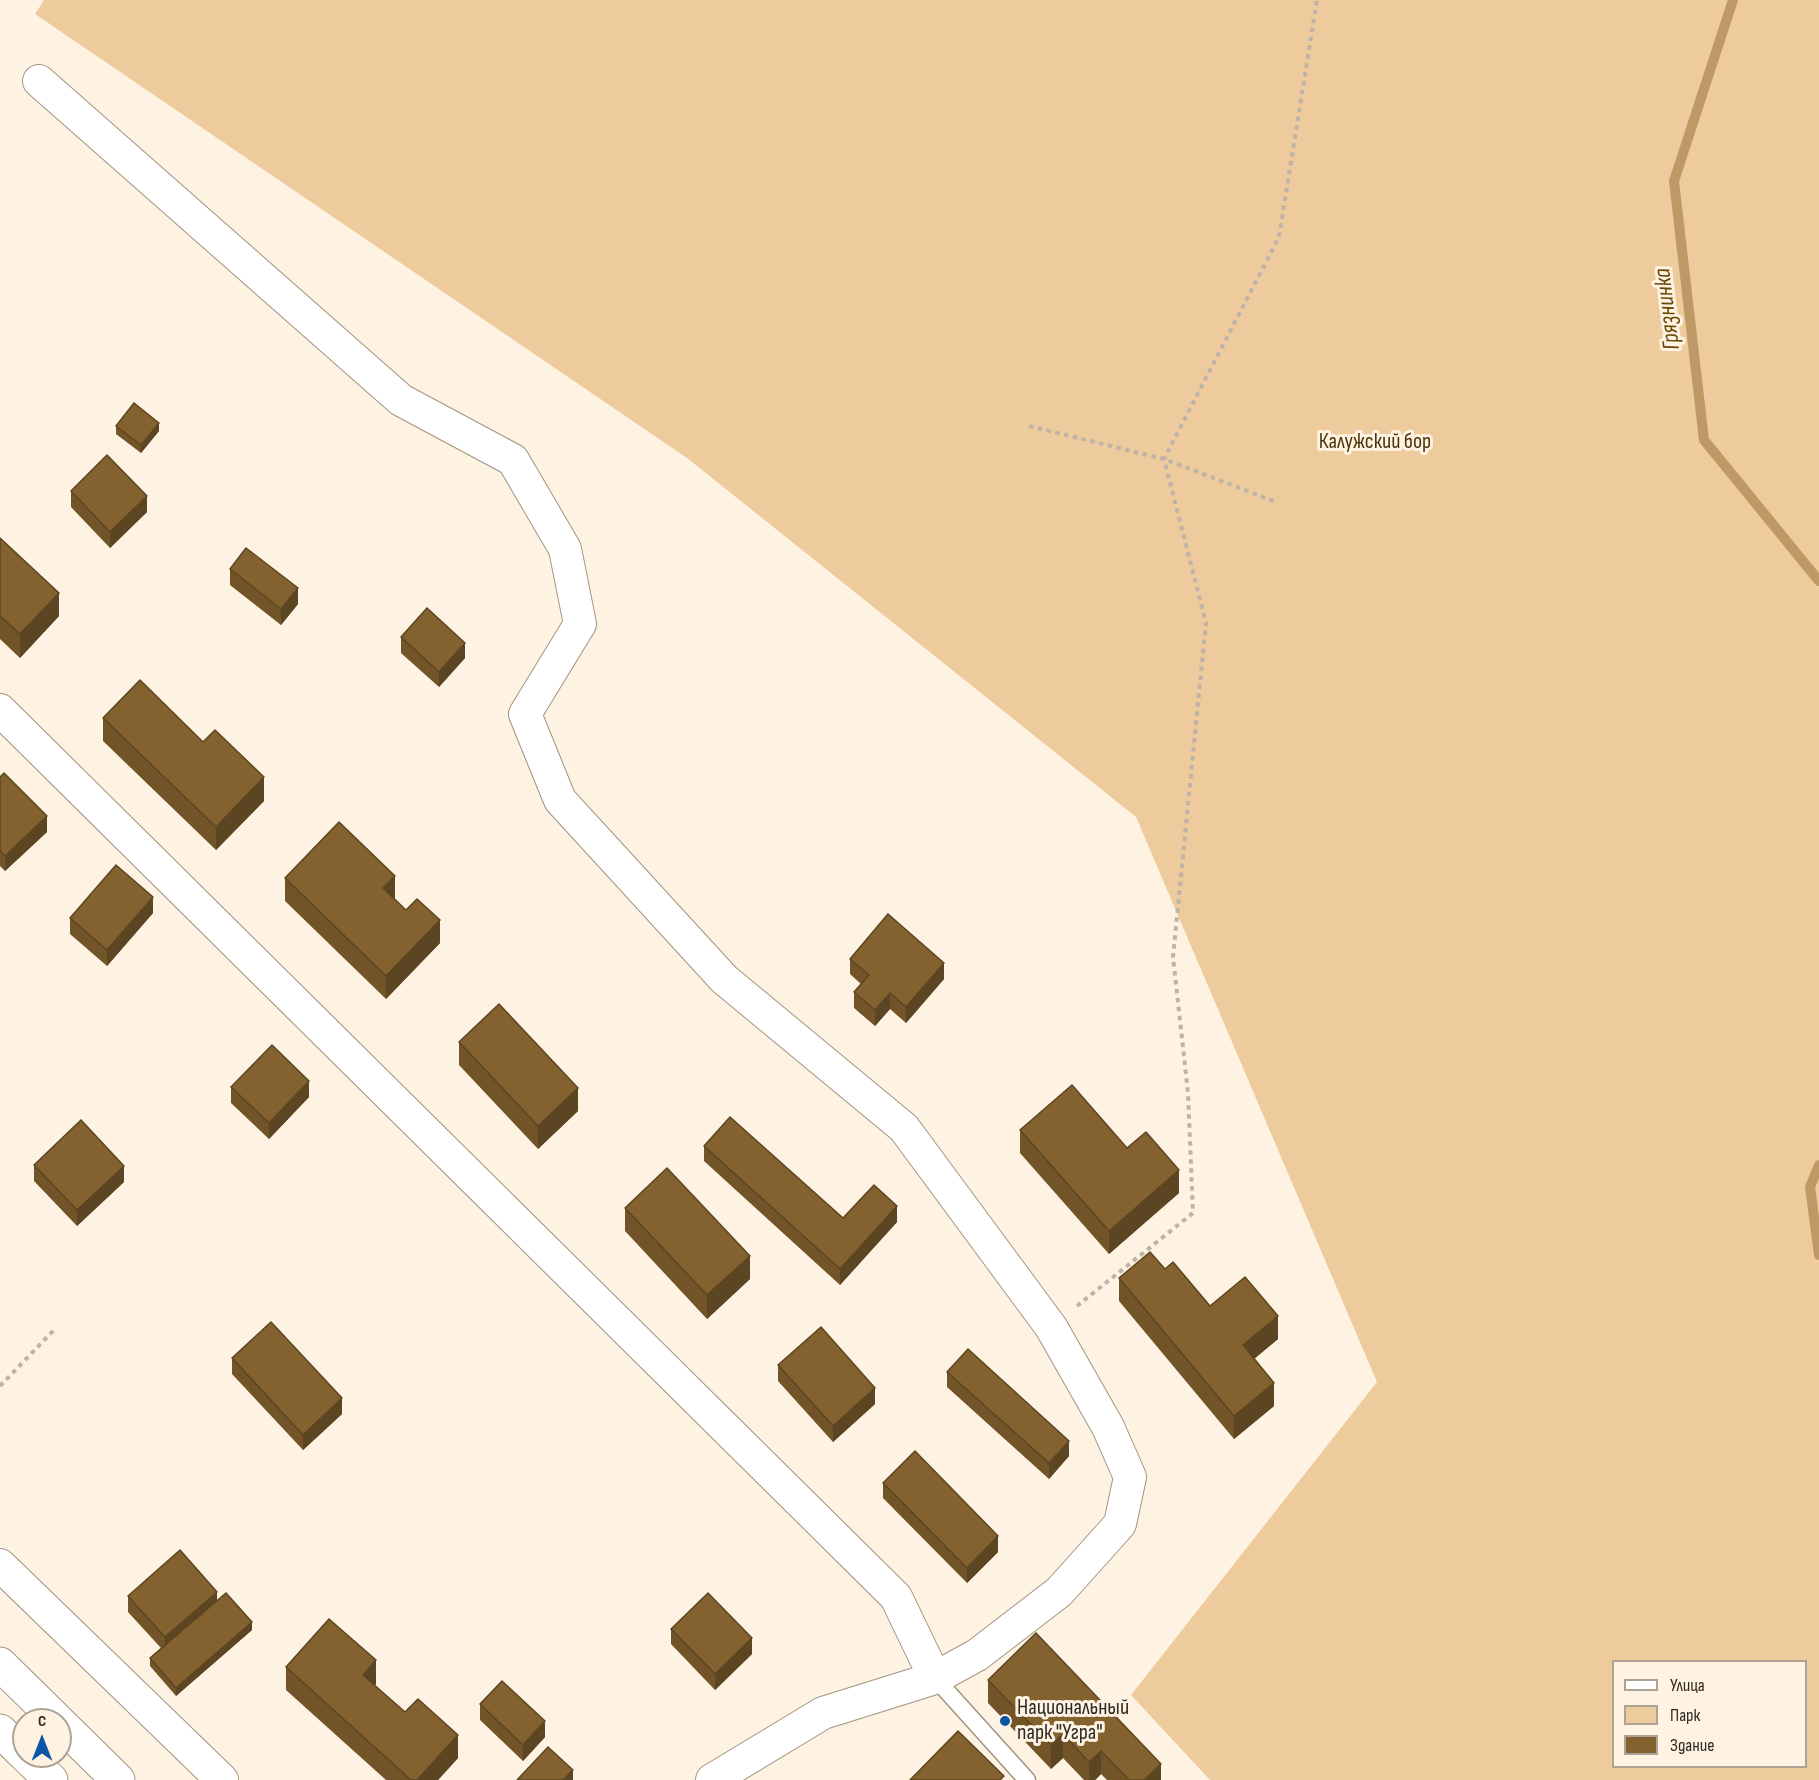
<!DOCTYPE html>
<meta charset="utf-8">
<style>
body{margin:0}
#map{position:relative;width:1819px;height:1780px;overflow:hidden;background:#fef2e2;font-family:"Sofia Sans Condensed",sans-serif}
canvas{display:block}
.legend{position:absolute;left:1612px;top:1660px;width:195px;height:108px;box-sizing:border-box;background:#fef2e2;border:2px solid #aca296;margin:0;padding:8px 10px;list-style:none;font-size:18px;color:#302a23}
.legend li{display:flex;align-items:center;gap:12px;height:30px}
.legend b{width:30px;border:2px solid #aca296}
.north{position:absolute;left:12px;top:1708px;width:60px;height:60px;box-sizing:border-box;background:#fef2e2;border:2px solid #aca296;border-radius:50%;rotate:0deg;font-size:16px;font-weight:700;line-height:24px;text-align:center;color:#302a23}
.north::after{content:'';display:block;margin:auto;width:21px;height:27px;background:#0c56a5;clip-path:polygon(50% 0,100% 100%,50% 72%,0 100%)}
</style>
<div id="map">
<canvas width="1819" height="1780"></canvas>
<ul class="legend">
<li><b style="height:8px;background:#fff"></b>Улица</li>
<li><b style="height:16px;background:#eecb9c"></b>Парк</li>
<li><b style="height:16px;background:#846230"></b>Здание</li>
</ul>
<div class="north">С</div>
</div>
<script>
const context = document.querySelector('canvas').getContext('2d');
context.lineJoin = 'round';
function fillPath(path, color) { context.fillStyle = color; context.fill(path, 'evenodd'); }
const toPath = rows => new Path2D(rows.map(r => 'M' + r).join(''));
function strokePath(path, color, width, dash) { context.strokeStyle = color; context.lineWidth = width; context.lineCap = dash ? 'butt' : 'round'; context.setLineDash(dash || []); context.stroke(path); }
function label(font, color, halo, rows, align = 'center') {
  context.font = font + ' "Sofia Sans Condensed",sans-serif'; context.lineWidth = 6; context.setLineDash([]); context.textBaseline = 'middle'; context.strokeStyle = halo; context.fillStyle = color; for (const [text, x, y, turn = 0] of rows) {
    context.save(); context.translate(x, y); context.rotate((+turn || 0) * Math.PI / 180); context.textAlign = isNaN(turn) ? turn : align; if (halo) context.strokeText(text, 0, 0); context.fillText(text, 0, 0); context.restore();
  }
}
const green = toPath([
 [44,0,1819,0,1819,1780,1210,1780,1131,1695,1377,1382,1136,817,687,458,35,14],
 [1614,1662,1806,1662,1806,1766,1614,1766]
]);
const stream = toPath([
 [1733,0,1674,181,1704,440,1819,581],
 [1819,1165,1810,1187,1819,1255]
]);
const path = toPath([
 [1029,426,1164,459,1276,502],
 [1077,1306,1193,1213,1188,1093,1173,957,1206,623,1164,459,1279,237,1317,0],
 [0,1386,54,1330]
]);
const lane = toPath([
 [935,1678,1027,1780]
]);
const street = toPath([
 [39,81,401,400,513,460,565,549,580,624,525,714,560,800,724,979,904,1128,1051,1327,1108,1427,1130,1477,1120,1524,1059,1592,977,1655,935,1678,823,1713,712,1780],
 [0,710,896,1597,935,1678],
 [0,1565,222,1780]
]);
const highway = toPath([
 [0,1664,57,1720],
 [60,1723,118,1780],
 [0,1731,24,1754],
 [26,1756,51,1780]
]);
const wall = toPath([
 [116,426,159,431,141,453,116,434],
 [71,491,147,512,110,548,71,507],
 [0,538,59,616,20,658,0,639],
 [230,569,298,604,281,625,230,585],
 [401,637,465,658,439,687,401,653],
 [103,718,203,742,264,801,216,850,103,741],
 [0,777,47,832,5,871,0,866],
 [285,878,395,899,440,943,386,999,285,901],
 [153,913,107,966,70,934,70,918],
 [850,959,944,979,906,1023,890,1009,875,1026,854,1008,854,992,861,984,850,974],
 [459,1042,578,1111,538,1149,459,1065],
 [231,1087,309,1097,269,1139,231,1103],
 [1020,1130,1127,1148,1179,1193,1109,1254,1020,1153],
 [704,1146,843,1218,897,1222,840,1285,704,1161],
 [34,1165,124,1182,77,1226,34,1181],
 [625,1208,750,1279,707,1319,625,1231],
 [1165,1269,1210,1306,1278,1339,1254,1359,1274,1406,1234,1439,1119,1301,1119,1278],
 [232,1358,342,1414,303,1450,232,1374],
 [778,1365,875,1404,833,1442,778,1381],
 [947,1372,1069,1456,1049,1479,947,1387],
 [883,1483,998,1552,967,1583,883,1498],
 [128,1596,217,1600,252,1630,176,1696,150,1666,150,1658,161,1648,128,1612],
 [671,1629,752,1654,715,1690,671,1644],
 [286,1667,376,1684,374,1685,458,1758,438,1780,386,1780,286,1690],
 [988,1680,1161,1780,1107,1780,1101,1774,1095,1780,1084,1780,1063,1758,1051,1769,988,1703],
 [480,1704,545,1737,523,1761,480,1720]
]);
const shadedWall = toPath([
 [159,423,159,431,141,453,141,445],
 [147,496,147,512,110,548,110,532],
 [298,588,298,604,281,625,281,609],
 [59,593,59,616,20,658,20,634],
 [465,643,465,658,439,687,439,672],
 [264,777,264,801,216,850,216,827],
 [47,816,47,832,5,871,5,856],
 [395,876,395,900,383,888],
 [153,897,153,913,107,966,107,950],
 [440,920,440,943,386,999,386,976],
 [944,963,944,979,906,1023,906,1007],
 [890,993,890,1009,875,1026,875,1010],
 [309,1081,309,1097,269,1139,269,1123],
 [578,1088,578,1111,538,1149,538,1126],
 [124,1166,124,1182,77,1226,77,1210],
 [1179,1170,1179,1193,1109,1254,1109,1231],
 [897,1206,897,1222,840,1285,840,1269],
 [750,1256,750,1279,707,1319,707,1295],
 [1278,1316,1278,1339,1243,1368,1243,1345],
 [1274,1383,1274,1406,1234,1439,1234,1416],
 [875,1388,875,1404,833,1442,833,1426],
 [342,1398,342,1414,303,1450,303,1435],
 [1069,1441,1069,1456,1049,1479,1049,1463],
 [998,1536,998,1552,967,1583,967,1568],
 [217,1592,217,1608,165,1653,165,1637],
 [252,1622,252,1630,176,1696,176,1688],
 [752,1638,752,1654,715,1690,715,1674],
 [376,1660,376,1684,363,1698,363,1675],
 [545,1721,545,1737,523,1761,523,1745],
 [1063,1734,1063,1758,1051,1769,1051,1745],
 [458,1735,458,1758,438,1780,417,1780],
 [1101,1751,1101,1774,1095,1780,1089,1780,1089,1762],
 [1161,1764,1161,1780,1144,1780],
 [573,1770,573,1780,563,1780]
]);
const building = toPath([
 [134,403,159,423,141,445,116,426,134,403],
 [107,455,147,496,110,532,71,491,107,455],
 [0,538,59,593,20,634,0,616,0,538],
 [246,548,298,588,281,609,230,569,246,548],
 [427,608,465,643,439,672,401,637,427,608],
 [140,680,203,742,215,730,264,777,216,827,103,718,140,680],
 [4,773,47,816,5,856,0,851,0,777,4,773],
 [339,822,395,876,383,888,406,910,417,899,440,920,386,976,285,878,339,822],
 [116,865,153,897,107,950,70,918,116,865],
 [888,914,944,963,906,1007,890,993,875,1010,854,992,869,975,850,959,888,914],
 [499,1004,578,1088,538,1126,459,1042,499,1004],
 [272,1045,309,1081,269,1123,231,1087,272,1045],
 [1072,1085,1127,1148,1146,1132,1179,1170,1109,1231,1020,1130,1072,1085],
 [730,1117,843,1218,874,1185,897,1206,840,1269,704,1146,730,1117],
 [81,1120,124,1166,77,1210,34,1165,81,1120],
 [667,1168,750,1256,707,1295,625,1208,667,1168],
 [1150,1252,1165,1269,1173,1262,1210,1306,1245,1277,1278,1316,1243,1345,1274,1383,1234,1416,1119,1278,1150,1252],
 [271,1322,342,1398,303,1435,232,1358,271,1322],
 [821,1327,875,1388,833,1426,778,1365,821,1327],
 [968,1349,1069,1441,1049,1463,947,1372,968,1349],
 [915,1451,998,1536,967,1568,883,1483,915,1451],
 [180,1550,217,1592,165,1637,128,1596,180,1550],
 [226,1593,252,1622,176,1688,150,1658,226,1593],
 [708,1593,752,1638,715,1674,671,1629,708,1593],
 [329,1619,376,1660,363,1675,405,1712,418,1699,458,1735,417,1780,411,1780,286,1667,329,1619],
 [1036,1633,1161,1764,1144,1780,1129,1780,1101,1751,1089,1762,1063,1734,1051,1745,988,1680,1036,1633],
 [502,1681,545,1721,523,1745,480,1704,502,1681],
 [958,1731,1004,1776,1000,1780,910,1780,958,1731],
 [548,1747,573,1770,563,1780,517,1780,548,1747]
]);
const markers = [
 [1005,1721,6,"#0c56a5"]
];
const parkNames = [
 ["Калужский бор",1375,442]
];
const poiNames = [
 ["Национальный",1017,1708],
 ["парк \"Угра\"",1017,1733]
];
const waterNames = [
 ["Грязнинка",1668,309,-97]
];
fillPath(green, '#eecb9c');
strokePath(stream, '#bd9966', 10);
strokePath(lane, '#a19481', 19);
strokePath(street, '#a19481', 34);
strokePath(highway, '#a19481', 35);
strokePath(path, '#bdb3a6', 4, [4.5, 4.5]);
strokePath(lane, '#fff', 16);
strokePath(street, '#fff', 32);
strokePath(highway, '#fff', 33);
fillPath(wall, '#725429');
fillPath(shadedWall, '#5c4522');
fillPath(building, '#846230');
strokePath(building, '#5c4522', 1.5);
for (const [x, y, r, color] of markers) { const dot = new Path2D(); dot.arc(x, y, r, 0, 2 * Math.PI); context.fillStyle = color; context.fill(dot); strokePath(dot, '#fef2e2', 2); }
label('22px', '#4c3308', '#fef2e2', parkNames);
label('22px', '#302a23', '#fef2e2', poiNames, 'left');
label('italic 24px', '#6c4805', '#fef2e2', waterNames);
</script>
